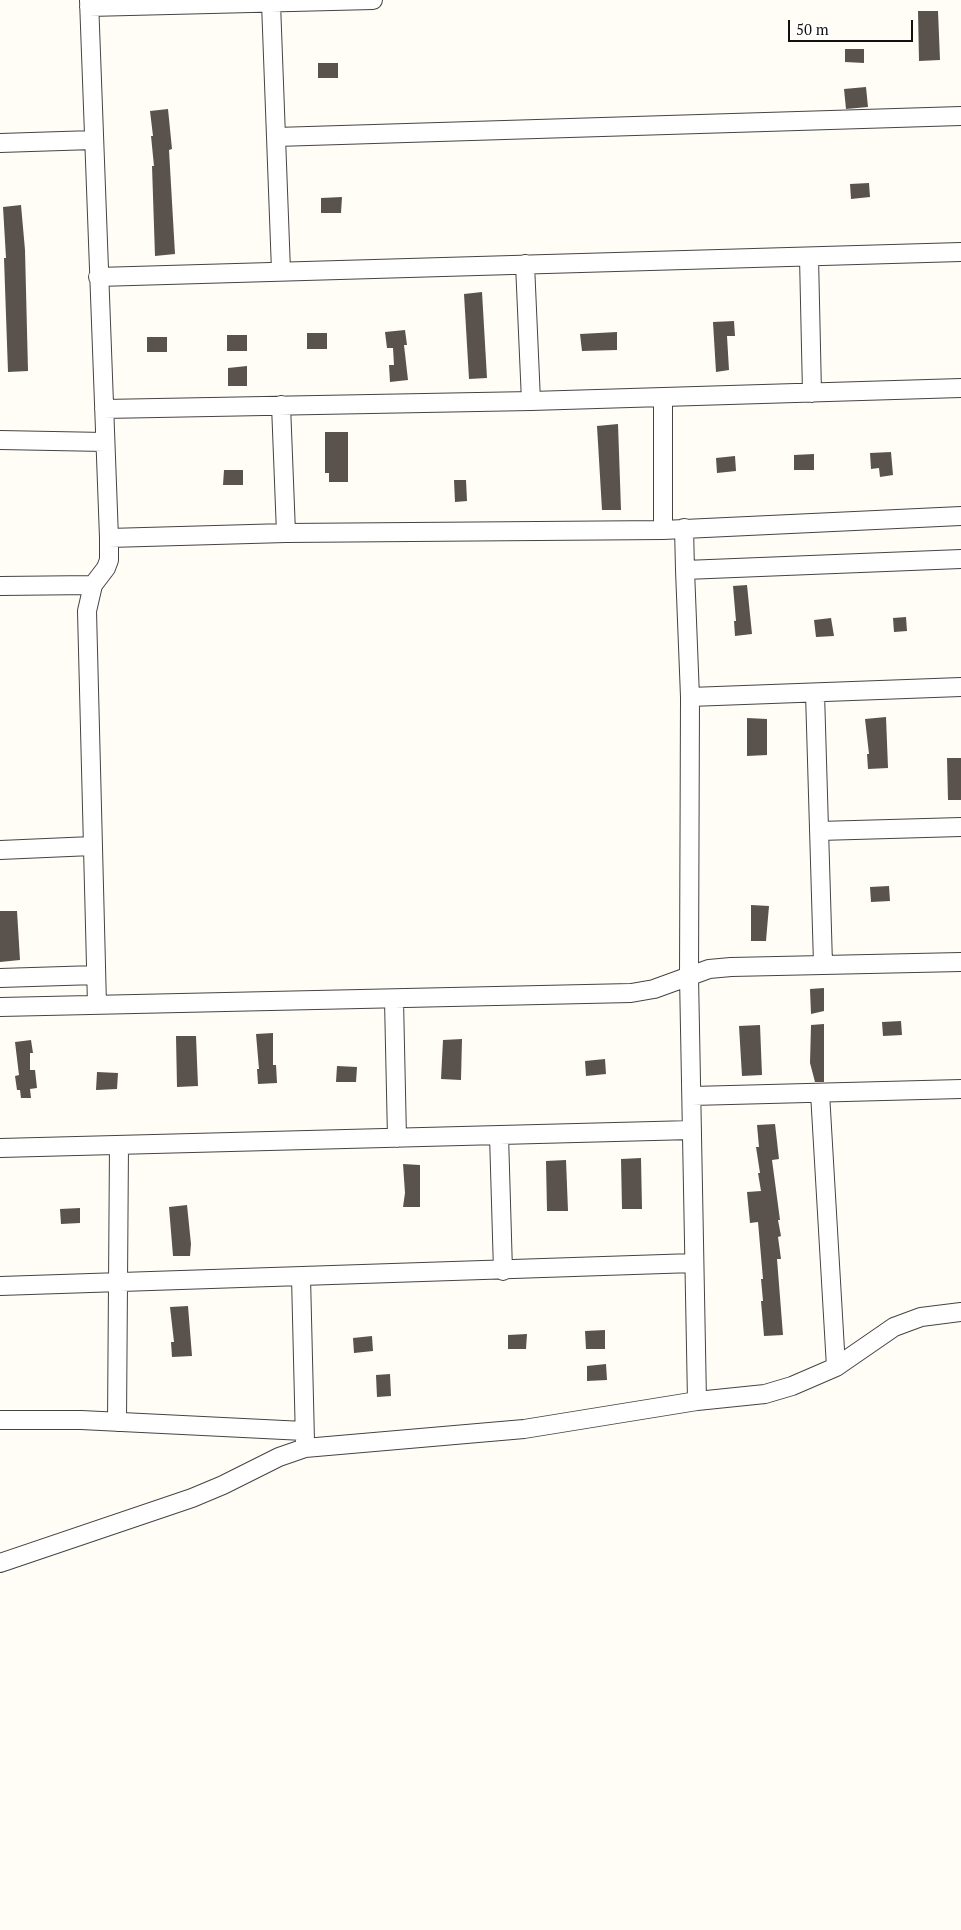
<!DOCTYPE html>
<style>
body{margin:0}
#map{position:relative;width:961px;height:1930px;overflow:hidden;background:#fffdf5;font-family:"PT Serif",serif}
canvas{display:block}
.scale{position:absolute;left:788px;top:20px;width:125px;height:22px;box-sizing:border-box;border:2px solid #111;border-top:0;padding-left:6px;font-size:15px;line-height:18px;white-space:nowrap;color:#111;-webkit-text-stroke:4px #fff;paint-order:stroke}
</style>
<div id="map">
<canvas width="961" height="1930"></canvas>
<div class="scale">50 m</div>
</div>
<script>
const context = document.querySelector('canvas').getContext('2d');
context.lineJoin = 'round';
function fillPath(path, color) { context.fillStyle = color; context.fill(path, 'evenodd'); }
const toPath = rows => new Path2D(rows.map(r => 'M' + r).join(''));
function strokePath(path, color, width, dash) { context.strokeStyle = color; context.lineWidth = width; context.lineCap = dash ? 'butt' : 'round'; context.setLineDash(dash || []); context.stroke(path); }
const building = toPath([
 [918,11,938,11,940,60,919,61],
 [845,49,864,49,864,63,845,62],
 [318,63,338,63,338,78,318,78],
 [866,87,868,107,846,109,844,89],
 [168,109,172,149,169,150,175,254,155,256,152,166,154,166,151,136,153,136,150,111],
 [869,183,870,197,851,199,850,184],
 [342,197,341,213,321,213,321,198],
 [21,205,25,250,28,371,8,372,5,287,4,258,6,258,3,207],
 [482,292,487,378,469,379,464,294],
 [734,321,735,336,727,336,729,370,716,372,713,322],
 [405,330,407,345,404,345,408,380,390,382,389,365,394,365,393,348,387,348,385,332],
 [617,332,617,350,582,351,580,334],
 [307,333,327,333,327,349,307,349],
 [227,335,247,335,247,351,227,351],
 [147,337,167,337,167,352,147,352],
 [247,366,247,386,228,386,228,368],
 [618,424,621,510,602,510,597,426],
 [325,432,348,432,348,482,329,482,329,473,325,473],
 [891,452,893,475,880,477,879,468,871,469,870,453],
 [814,454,814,470,794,470,794,455],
 [735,456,736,471,717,473,716,458],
 [224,470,243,470,243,485,223,485],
 [454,480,466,480,467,501,455,502],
 [747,585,752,634,735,636,734,621,736,621,733,586],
 [906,617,907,631,894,632,893,618],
 [831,618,834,636,816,637,814,620],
 [886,717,888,768,868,769,867,754,869,754,865,719],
 [747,718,767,719,767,755,747,756],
 [947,758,961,758,961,800,948,800],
 [889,886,890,901,871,902,870,887],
 [751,905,769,906,766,941,751,941],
 [0,911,17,911,20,960,0,962],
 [824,988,824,1011,811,1014,810,989],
 [901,1021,902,1035,883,1036,882,1022],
 [824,1024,824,1082,815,1082,810,1063,811,1025],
 [760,1025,762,1075,742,1076,739,1026],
 [273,1033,273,1065,276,1065,277,1083,258,1084,257,1069,259,1069,256,1034],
 [176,1036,196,1036,198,1086,177,1087],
 [462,1039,461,1080,441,1079,443,1040],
 [31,1040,33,1053,30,1053,30,1070,35,1070,37,1088,30,1089,31,1098,21,1098,20,1090,17,1090,15,1076,19,1075,15,1042],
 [605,1059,606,1074,586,1076,585,1061],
 [337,1066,357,1067,356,1082,336,1082],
 [97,1072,118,1073,117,1089,96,1090],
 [775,1124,779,1159,772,1160,780,1220,778,1220,781,1236,778,1237,781,1259,777,1259,783,1335,764,1336,761,1301,763,1301,761,1279,763,1279,758,1222,750,1223,747,1192,761,1191,758,1173,760,1173,756,1147,759,1147,757,1125],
 [641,1158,642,1209,622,1209,621,1159],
 [566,1160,568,1211,547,1211,546,1161],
 [403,1164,420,1165,420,1207,403,1207,405,1193],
 [187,1205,191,1244,190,1256,173,1256,169,1207],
 [80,1208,80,1223,61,1224,60,1209],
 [188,1306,192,1356,172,1357,171,1342,174,1342,170,1307],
 [605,1330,605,1349,586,1349,585,1331],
 [527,1334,526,1349,508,1349,508,1335],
 [372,1336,373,1351,354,1353,353,1338],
 [606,1364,607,1380,587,1381,587,1366],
 [390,1374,391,1396,377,1397,376,1375]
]);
const minor = toPath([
 [89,0,109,538,109,560,106,568,93,585,87,611,97,1005],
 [271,3,281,271],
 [89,7,373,0],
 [276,137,961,116],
 [0,143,93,140],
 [809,257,812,393],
 [525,264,531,401],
 [98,277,961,252],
 [281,405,286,533],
 [104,409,531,401,961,388],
 [0,440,105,442],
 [684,528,685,570],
 [663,530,961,516],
 [109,538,286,533,663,530,663,397],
 [0,586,93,585],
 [815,693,823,964],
 [690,697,961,687],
 [819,831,961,827],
 [0,850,92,846],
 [0,978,96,975],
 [394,1000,397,1138],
 [0,1007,631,993,654,989,709,969,731,967,961,962],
 [820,1093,836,1367],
 [692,1096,961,1089],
 [499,1135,503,1271],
 [0,1148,692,1130],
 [301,1277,305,1441],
 [0,1286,694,1263],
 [697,1401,689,976,690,697,685,570,961,559],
 [0,1420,81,1420,304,1431],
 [117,1422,119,1145],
 [0,1563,192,1498,223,1485,279,1457,305,1448,524,1429,697,1401,765,1394,792,1386,836,1367,894,1327,921,1317,961,1312]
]);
fillPath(building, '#5a524d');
strokePath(minor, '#444', 20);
strokePath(minor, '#fff', 18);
</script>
